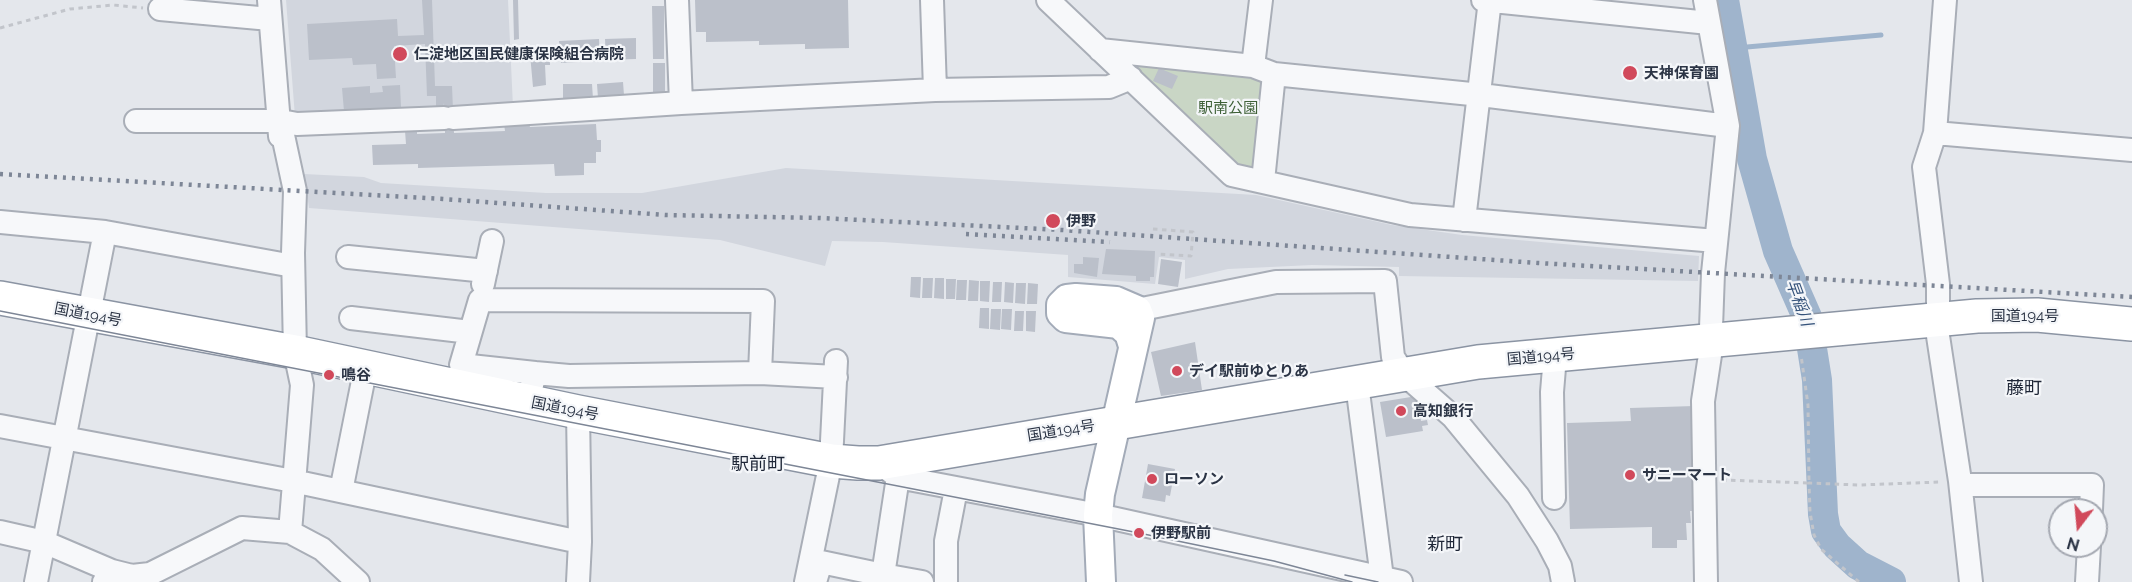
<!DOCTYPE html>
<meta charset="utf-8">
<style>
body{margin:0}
#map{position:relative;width:2132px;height:582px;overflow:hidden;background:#e4e7ec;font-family:Raleway,sans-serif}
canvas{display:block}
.north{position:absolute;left:2048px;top:498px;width:60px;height:60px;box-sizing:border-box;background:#f4f6f9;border:2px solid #a4a8b1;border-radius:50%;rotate:196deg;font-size:16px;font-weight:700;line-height:24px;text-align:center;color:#2b3445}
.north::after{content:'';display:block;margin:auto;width:21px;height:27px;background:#d1495b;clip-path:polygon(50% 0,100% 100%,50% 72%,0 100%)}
</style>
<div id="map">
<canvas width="2132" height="582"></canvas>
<div class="north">N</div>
</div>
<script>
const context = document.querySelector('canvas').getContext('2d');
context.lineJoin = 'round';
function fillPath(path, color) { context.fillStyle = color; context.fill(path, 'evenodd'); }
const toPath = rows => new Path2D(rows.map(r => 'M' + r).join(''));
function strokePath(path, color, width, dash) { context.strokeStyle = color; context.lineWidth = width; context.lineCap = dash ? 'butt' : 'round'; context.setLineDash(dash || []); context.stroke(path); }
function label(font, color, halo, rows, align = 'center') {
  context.font = font + ' Raleway,"Noto Sans JP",sans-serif'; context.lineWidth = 4.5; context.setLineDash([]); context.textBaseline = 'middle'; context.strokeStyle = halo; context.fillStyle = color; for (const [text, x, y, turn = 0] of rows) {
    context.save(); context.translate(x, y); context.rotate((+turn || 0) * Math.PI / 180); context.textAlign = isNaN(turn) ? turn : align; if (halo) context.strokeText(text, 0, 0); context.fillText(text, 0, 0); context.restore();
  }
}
const built = toPath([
 [286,0,508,0,513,107,295,117],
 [786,168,1256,195,1392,225,1462,235,1699,256,1698,281,1399,276,1399,267,1312,265,1228,269,1185,279,1185,260,1159,257,1155,284,1068,277,1068,255,883,242,832,241,825,266,720,240,309,208,304,174,364,177,381,183,546,193,642,193]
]);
const green = toPath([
 [1134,60,1263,75,1256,167,1235,164,1132,68]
]);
const stream = toPath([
 [1747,47,1881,35]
]);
const river = toPath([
 [1724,0,1752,159,1778,251,1807,317,1817,380,1823,514,1826,531,1837,546,1858,565,1891,582]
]);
const building = toPath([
 [422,0,432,0,435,86,452,86,454,133,505,131,504,124,529,123,530,127,596,124,597,140,601,140,601,152,596,152,596,163,584,163,584,175,555,176,554,164,418,168,418,164,373,165,372,145,406,144,405,131,417,131,417,134,445,133,444,103,443,108,436,109,436,96,427,96,425,44,394,46,396,78,377,79,376,64,353,65,352,58,309,60,307,24,397,19,398,36,424,35],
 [513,0,518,0,519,39,514,40],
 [695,0,848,0,849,48,805,49,805,44,759,45,759,41,706,42,706,32,696,32],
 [652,6,664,6,664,59,653,59],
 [636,38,636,59,606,60,605,39],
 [599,39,600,61,561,63,559,41],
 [550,52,550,65,545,65,546,85,533,87,530,54],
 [653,63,665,63,665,92,653,92],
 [1159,68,1178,76,1172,89,1153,81],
 [623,82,624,95,598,98,597,84],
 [563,84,592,84,593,99,563,99],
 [400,85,401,107,344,111,342,88,370,86,370,93,383,92,382,86],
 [1074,217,1093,219,1092,227,1074,226],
 [1106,249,1155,251,1154,277,1150,277,1150,281,1136,281,1136,276,1102,274],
 [1083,257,1099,258,1097,277,1074,273,1074,264,1083,264],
 [1161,259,1182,262,1178,287,1158,284],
 [911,277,921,277,920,298,910,297],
 [923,278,933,278,932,298,922,298],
 [935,278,944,278,944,299,934,298],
 [946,279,956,279,955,299,946,299],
 [957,280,967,280,966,300,956,300],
 [969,280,979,281,978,301,968,301],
 [980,281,990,281,989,302,980,301],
 [993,282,1002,282,1001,302,992,302],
 [1005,282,1014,283,1013,303,1004,302],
 [1016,283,1026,283,1025,304,1015,303],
 [1028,283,1038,284,1037,304,1027,304],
 [980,308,989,308,989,329,979,328],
 [991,309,1001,309,1000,330,990,329],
 [1002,309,1012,309,1011,330,1001,329],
 [1015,311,1024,311,1023,331,1014,331],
 [1026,311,1036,311,1035,332,1026,331],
 [1195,342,1202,390,1161,396,1151,352],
 [1417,396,1421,421,1427,420,1428,425,1422,426,1423,431,1386,437,1380,402],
 [1694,406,1695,439,1691,439,1693,511,1690,511,1691,523,1686,523,1687,540,1677,540,1677,548,1652,548,1652,527,1570,529,1567,423,1631,421,1630,408],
 [1148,464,1175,469,1170,496,1166,495,1165,502,1142,498]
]);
const path = toPath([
 [0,28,70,9,113,5,143,8],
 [1153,229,1193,232,1191,256,1157,254],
 [1722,480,1809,483,1808,405,1801,355],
 [1859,582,1821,549,1814,535,1810,512,1809,483,1859,485,1941,482]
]);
const minor = toPath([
 [269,0,280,136],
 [677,0,681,103,935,90,1109,87,1131,78],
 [932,0,935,90],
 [1048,0,1232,175,1410,215,1716,241],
 [1483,0,1709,23],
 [1705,0,1728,126,1713,273,1710,355,1703,401,1706,582],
 [1945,0,1935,133,1924,167,1938,284,1938,336,1960,481,1971,582],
 [160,9,270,19],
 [1100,50,1253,66,1274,74,1481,95,1728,126],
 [1253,66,1261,0],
 [453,118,681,103],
 [136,121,281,121,297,124,444,118],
 [281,126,295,191,293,253,295,352,302,385,290,532],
 [1935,133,2132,150],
 [1263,181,1274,74],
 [1464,220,1490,0],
 [0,222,105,232,293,266],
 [348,257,486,271],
 [483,284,492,241],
 [1137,310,1276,282,1385,281,1393,357,1404,374,1453,417,1518,496,1547,541,1560,566,1563,582],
 [351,318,470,332],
 [760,373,836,377],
 [1357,384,1382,578],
 [528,401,535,373,461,365,480,300,763,301,760,373,569,376,535,373],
 [0,426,293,481,580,542],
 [879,463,898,477,1098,515,1401,582],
 [898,477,883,575,922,582],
 [1961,485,2092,485,2091,510],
 [341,491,366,366],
 [1554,498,1552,392,1555,356],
 [0,532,44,542,112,571],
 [36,582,105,232],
 [104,582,112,571,132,576,150,574,242,528,290,532,322,549,358,582],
 [578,582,580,542,578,412],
 [806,582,831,461,836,361],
 [815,582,821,562,883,575],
 [946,582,946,541,956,489],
 [2087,582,2089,546]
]);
const major = toPath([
 [1101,582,1098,515,1100,494,1140,318,1137,310,1116,301,1076,298,1067,299,1061,305,1061,313,1066,318,1119,324,1129,333,1133,346]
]);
const highway = toPath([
 [0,298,295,352,578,412,831,461,858,463,879,463,1478,362,1977,316,2037,315,2132,324]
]);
const tram = toPath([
 [0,311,1139,533,1274,561,1352,582],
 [1345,575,1378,582]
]);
const rail = toPath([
 [0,174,443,199,666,215,820,218,1062,230,1538,263,2132,297],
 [966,234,1110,242]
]);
const markers = [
 [400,54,8,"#d1495b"],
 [1630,73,8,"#d1495b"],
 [1053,221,8,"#d1495b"],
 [1177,371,6,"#d1495b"],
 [329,375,6,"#d1495b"],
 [1401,411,6,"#d1495b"],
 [1630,475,6,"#d1495b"],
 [1152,479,6,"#d1495b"],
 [1139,533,6,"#d1495b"]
];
const poiNames = [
 ["仁淀地区国民健康保険組合病院",414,54],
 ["天神保育園",1644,73],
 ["伊野",1066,221],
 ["デイ駅前ゆとりあ",1189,371],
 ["鳴谷",341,375],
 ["高知銀行",1413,411],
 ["サニーマート",1642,475],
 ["ローソン",1164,479],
 ["伊野駅前",1151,533]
];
const parkNames = [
 ["駅南公園",1228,108]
];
const streetNames = [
 ["国道194号",88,315,11],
 ["国道194号",2025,316],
 ["国道194号",1541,357,-5],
 ["国道194号",565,409,11],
 ["国道194号",1061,431,-9]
];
const waterNames = [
 ["早稲川",1799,303,70]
];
const quarterNames = [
 ["藤町",2024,389],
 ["駅前町",758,465],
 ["新町",1445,545]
];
fillPath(built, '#d2d6de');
fillPath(green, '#c9d6c5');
strokePath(stream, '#9fb4cc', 5);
strokePath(river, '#9fb4cc', 30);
fillPath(building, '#bbc0ca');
strokePath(minor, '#a9aeb7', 26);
strokePath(major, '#a3abb8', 32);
strokePath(highway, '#8b94a3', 36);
strokePath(path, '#c2c5cb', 3, [4.5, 4.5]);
strokePath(minor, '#f7f8fa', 22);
strokePath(major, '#fff', 28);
strokePath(highway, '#fff', 33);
strokePath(tram, '#7d8696', 1.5);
strokePath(rail, '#7d8696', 4.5, [3, 6]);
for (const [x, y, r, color] of markers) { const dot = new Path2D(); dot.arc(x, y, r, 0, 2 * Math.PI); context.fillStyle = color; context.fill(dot); strokePath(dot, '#f4f6f9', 2); }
label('bold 15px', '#2b3445', '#f4f6f9', poiNames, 'left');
label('15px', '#3f6138', '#f4f6f9', parkNames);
label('15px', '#2b3445', '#f4f6f9', streetNames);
label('italic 16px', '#34527a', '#f4f6f9', waterNames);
label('18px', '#1d2536', '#f4f6f9', quarterNames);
</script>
